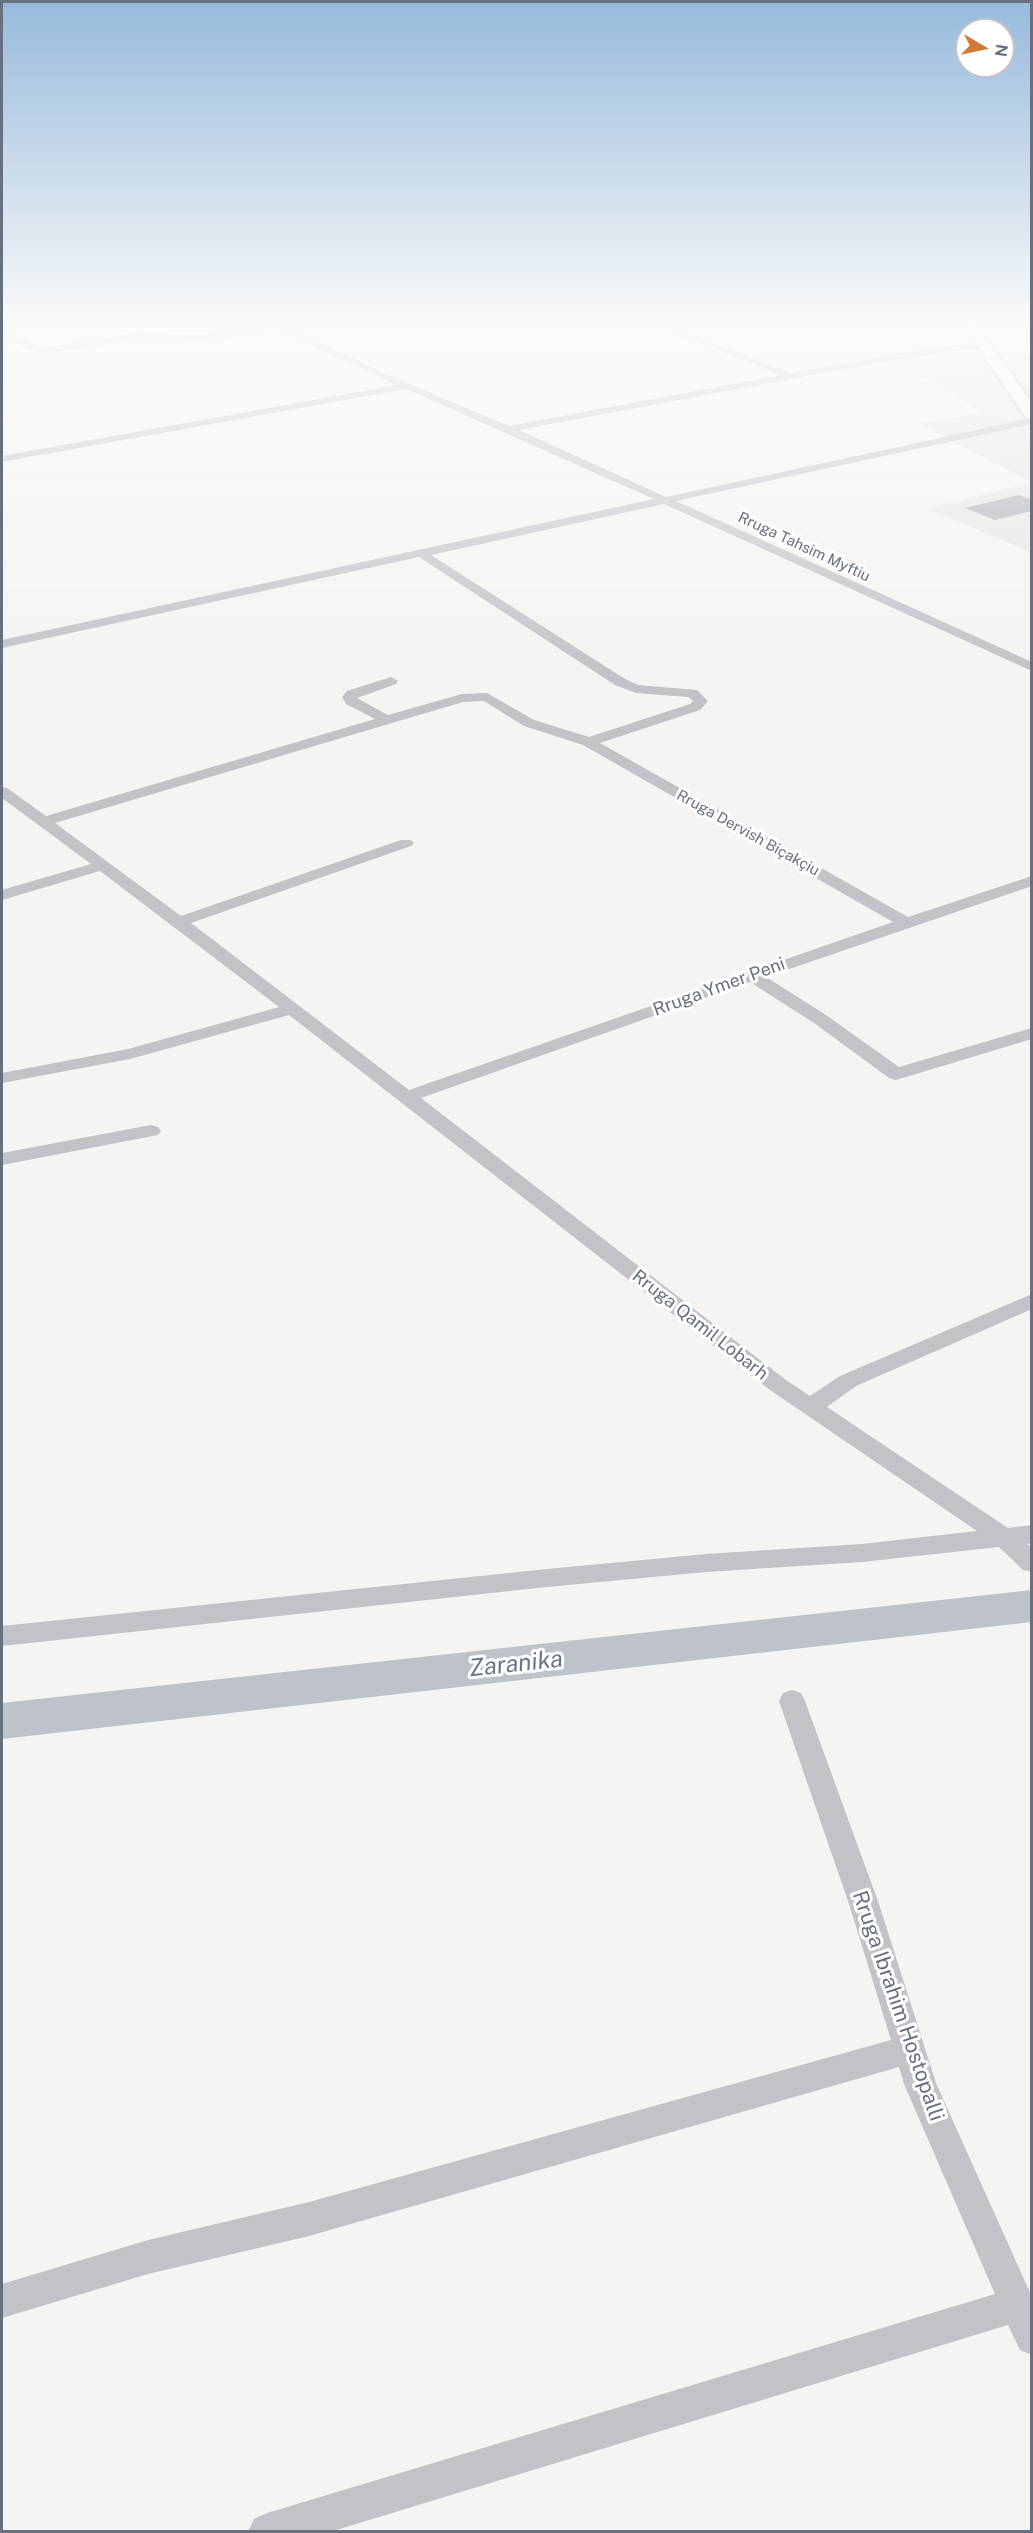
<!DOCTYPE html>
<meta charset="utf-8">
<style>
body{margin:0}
#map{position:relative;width:1033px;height:2533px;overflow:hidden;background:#f4f5f2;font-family:"Public Sans",sans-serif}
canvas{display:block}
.frame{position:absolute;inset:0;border:3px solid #677080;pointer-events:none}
.north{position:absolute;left:955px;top:18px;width:60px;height:60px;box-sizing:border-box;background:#fff;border:2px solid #c2c6cc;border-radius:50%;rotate:99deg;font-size:16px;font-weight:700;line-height:24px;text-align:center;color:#677080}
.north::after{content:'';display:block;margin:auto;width:21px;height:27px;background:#d17a36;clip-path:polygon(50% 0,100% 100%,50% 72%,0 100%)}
</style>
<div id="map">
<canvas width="1033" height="2533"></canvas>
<div class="frame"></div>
<div class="north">N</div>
</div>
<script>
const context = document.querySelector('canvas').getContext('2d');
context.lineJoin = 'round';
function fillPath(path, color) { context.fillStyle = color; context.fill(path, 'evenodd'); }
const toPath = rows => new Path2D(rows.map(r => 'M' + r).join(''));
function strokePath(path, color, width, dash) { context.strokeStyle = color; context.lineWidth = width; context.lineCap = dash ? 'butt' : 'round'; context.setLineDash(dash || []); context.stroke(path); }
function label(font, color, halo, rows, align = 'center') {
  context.font = font + ' "Public Sans",sans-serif'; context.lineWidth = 6; context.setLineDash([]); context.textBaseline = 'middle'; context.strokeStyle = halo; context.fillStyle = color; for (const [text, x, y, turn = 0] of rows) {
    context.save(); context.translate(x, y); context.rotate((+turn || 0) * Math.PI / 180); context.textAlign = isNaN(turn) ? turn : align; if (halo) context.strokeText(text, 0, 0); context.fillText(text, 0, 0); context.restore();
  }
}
const built = toPath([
 [1031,357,1031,482,919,424,982,412,922,376,978,363],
 [1031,483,1031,552,927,509]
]);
const river = toPath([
 [1032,1590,1032,1622,2,1739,2,1703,1032,1590]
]);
const building = toPath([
 [1019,495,1032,500,1032,511,995,520,965,508]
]);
const minor = toPath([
 [265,322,281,324,386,374,509,426,781,375,646,322,657,322,792,373,882,356,983,341,988,344,983,347,882,362,519,430,666,497,1032,418,1032,424,676,501,1032,662,1032,671,664,504,431,555,625,679,638,685,697,690,708,701,700,710,600,743,908,917,1032,876,1032,886,766,977,826,1015,899,1067,1032,1028,1032,1039,896,1080,889,1078,814,1023,750,982,421,1098,786,1380,810,1396,840,1376,1032,1294,1032,1309,856,1386,827,1407,1008,1528,1032,1525,1032,1543,1027,1544,1032,1548,1032,1572,1023,1570,999,1547,862,1562,706,1572,547,1587,2,1646,2,1626,547,1569,706,1554,862,1544,977,1531,770,1390,289,1015,130,1059,2,1083,2,1073,128,1049,279,1007,100,871,2,900,2,890,91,864,2,798,2,787,7,788,46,816,375,719,346,704,342,697,347,691,391,677,398,681,396,684,357,698,388,715,462,694,487,693,534,720,589,737,690,704,693,701,688,697,636,693,615,685,419,557,2,648,2,640,654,499,406,389,2,462,2,456,396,385,276,329,207,341,132,340,43,354,29,350,2,333,2,327,5,328,35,346,43,348,132,334,207,335,268,325,265,322],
 [484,701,524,726,583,745,893,922,409,1090,191,923,411,846,414,843,411,840,401,840,181,916,55,823,463,702,484,701],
 [151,1125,158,1127,161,1131,158,1135,2,1165,2,1153,151,1125],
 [792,1690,801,1693,805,1701,879,1904,936,2083,1032,2297,1032,2355,1020,2350,1008,2325,330,2532,248,2532,254,2519,267,2513,995,2294,904,2084,899,2067,309,2236,148,2274,2,2318,2,2284,148,2240,309,2202,891,2040,849,1904,779,1701,783,1693,792,1690]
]);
const primary = toPath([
 [961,322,975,322,1032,403,1032,420,1026,418,961,322]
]);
const farStreetnames = [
 ["Rruga Tahsim Myftiu",804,547,25],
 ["Rruga Dervish Biçakçiu",748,833,29]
];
const streetNames = [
 ["Rruga Ymer Peni",719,987,-20],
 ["Rruga Qamil Lobarh",700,1325,38]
];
const nearStreetnames = [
 ["Rruga Ibrahim Hostopalli",898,2006,71]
];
const nearWaternames = [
 ["Zaranika",516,1664,-6]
];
fillPath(built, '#e5e6e5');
fillPath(river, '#bdc3c9');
fillPath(building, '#aaaeb5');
strokePath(primary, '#b4b6ba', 3);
fillPath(minor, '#c1c3c7');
fillPath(primary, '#fff');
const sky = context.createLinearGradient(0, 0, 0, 676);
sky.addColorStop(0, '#97badc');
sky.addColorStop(0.48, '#fafaf9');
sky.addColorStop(1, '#fafaf900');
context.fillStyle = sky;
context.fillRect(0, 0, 1033, 676);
label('15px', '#677080', '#fff', farStreetnames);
label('18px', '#677080', '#fff', streetNames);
label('21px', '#677080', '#fff', nearStreetnames);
label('italic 24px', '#687684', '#fff', nearWaternames);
</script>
